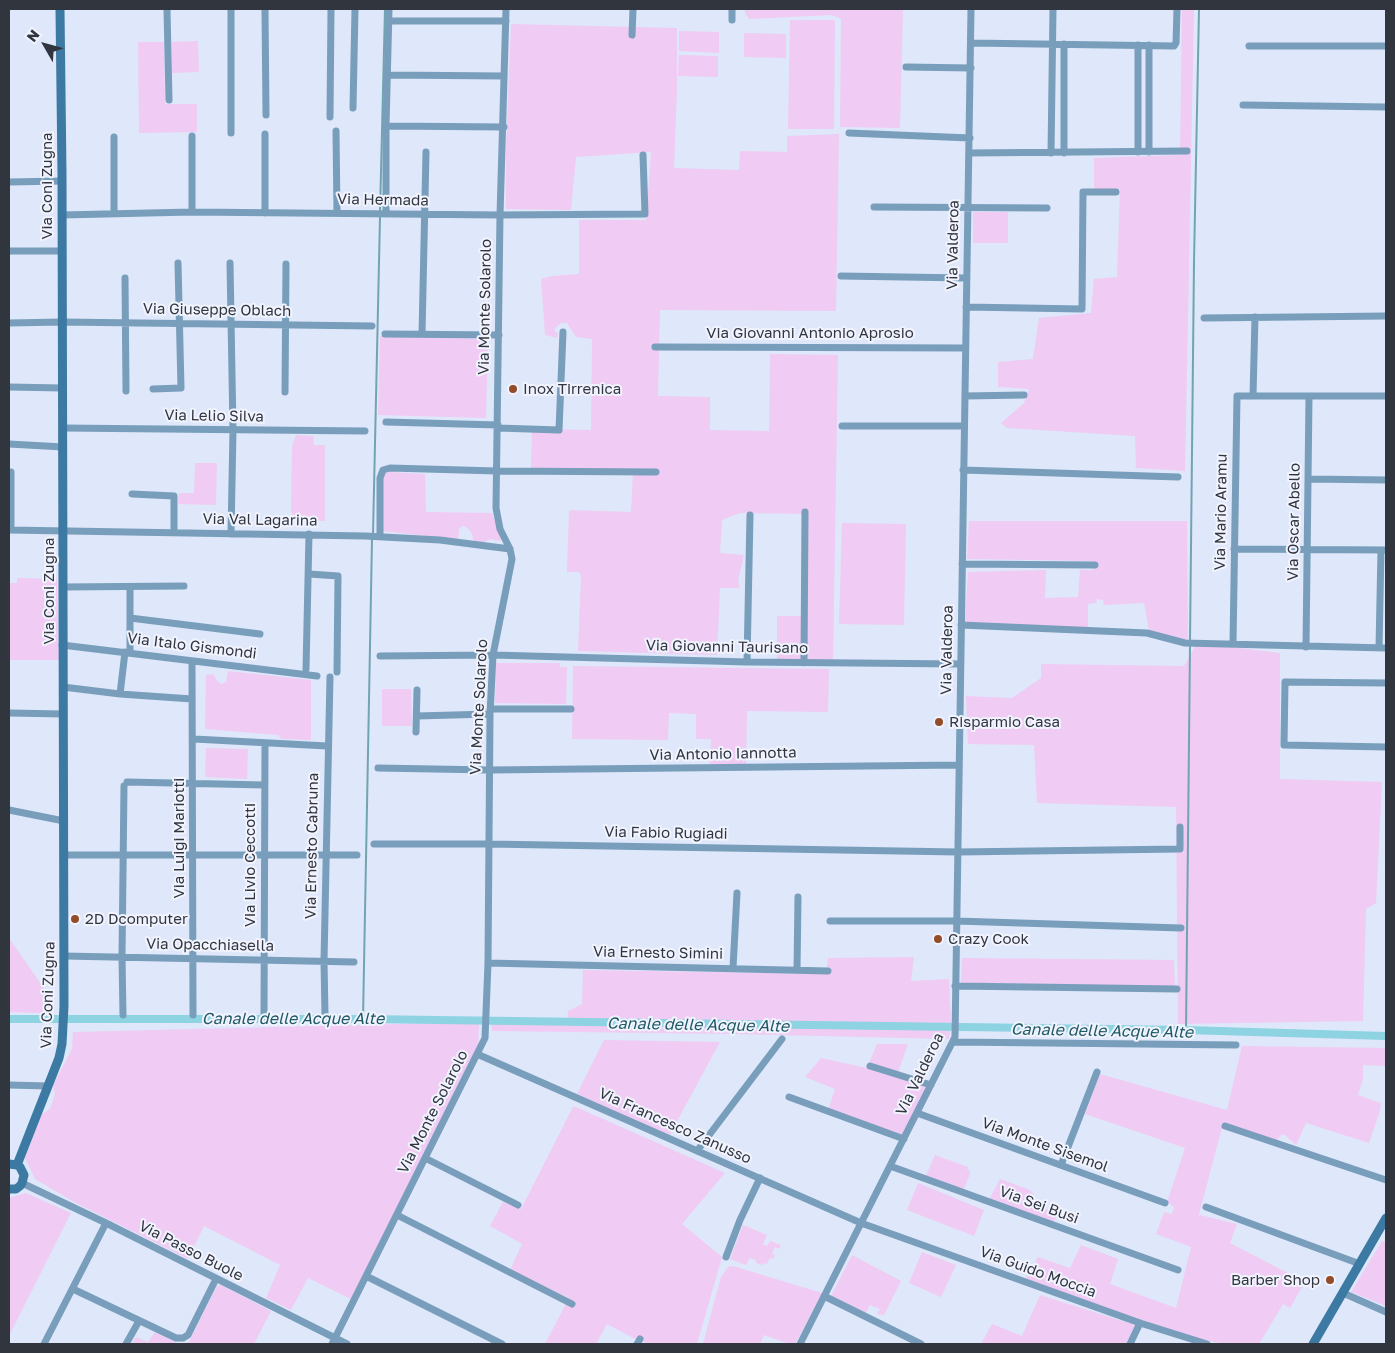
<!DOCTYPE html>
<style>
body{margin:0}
#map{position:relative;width:1395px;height:1353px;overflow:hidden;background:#dfe7fa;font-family:"Golos Text",sans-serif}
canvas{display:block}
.frame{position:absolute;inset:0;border:10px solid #31353e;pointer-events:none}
.north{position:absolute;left:20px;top:20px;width:50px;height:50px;-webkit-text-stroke:4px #f1f4fe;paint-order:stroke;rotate:308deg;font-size:14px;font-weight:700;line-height:20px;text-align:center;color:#31353e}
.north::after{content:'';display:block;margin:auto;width:18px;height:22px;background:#31353e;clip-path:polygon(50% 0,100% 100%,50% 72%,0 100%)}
</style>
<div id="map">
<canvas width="1395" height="1353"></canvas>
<div class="frame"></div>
<div class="north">N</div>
</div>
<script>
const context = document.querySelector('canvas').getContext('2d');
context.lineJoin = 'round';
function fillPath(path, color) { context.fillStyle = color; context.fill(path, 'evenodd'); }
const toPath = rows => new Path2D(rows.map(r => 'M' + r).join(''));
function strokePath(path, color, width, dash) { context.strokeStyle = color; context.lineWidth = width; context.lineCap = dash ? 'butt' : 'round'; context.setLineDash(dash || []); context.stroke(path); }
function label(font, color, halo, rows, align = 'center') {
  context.font = font + ' "Golos Text",sans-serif'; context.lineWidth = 4; context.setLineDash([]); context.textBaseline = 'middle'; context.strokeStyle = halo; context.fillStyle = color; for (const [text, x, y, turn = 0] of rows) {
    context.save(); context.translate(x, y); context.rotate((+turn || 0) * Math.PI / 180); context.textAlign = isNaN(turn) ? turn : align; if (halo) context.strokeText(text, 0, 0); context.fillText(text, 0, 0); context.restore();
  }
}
const green = toPath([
 [745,9,903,9,900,128,840,127,841,19,832,15,749,19,745,13],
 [1182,9,1194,9,1185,471,1136,468,1135,436,1007,428,1001,423,1024,403,1029,389,998,387,998,362,1033,359,1039,318,1091,313,1094,279,1117,277,1120,189,1094,189,1094,158,1180,155],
 [790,20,835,20,834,129,788,129],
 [511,24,677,28,677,88,674,168,739,170,740,151,787,152,787,136,839,134,836,311,660,310,658,396,710,397,710,430,769,431,770,354,838,355,833,660,806,660,808,514,740,513,722,520,720,553,744,555,738,581,740,588,720,588,717,655,578,651,581,576,579,572,567,572,569,510,631,512,633,472,531,468,532,429,591,430,592,339,576,337,567,323,561,323,556,327,554,331,558,333,557,338,545,335,541,279,552,276,579,274,579,220,646,220,651,152,576,157,571,210,506,209,506,147],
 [679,31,719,32,719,53,679,51],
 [744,33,786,34,786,58,744,57],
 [198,41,199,72,172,73,172,42],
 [138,42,164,42,165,104,197,104,197,132,139,133],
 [679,55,718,56,718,77,678,76],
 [973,212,1008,212,1008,243,973,243],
 [380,336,488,339,486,418,378,415],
 [296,435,313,436,314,445,325,445,325,521,294,520,291,510,292,446],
 [195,463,217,463,216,505,178,504,179,493,194,493],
 [391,472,425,474,426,512,492,513,501,537,500,541,490,539,483,543,474,541,471,532,466,527,462,526,459,529,458,540,383,531,383,473],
 [969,521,1187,521,1188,640,1149,631,1144,603,1104,605,1103,600,1097,599,1096,603,1088,604,1088,629,965,624,968,572,1046,570,1045,598,1078,597,1080,570,1093,570,1092,561,967,559],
 [842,523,906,524,904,625,839,624],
 [17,578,57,579,59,660,9,660,9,583,17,583],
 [777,616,802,616,801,661,777,661],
 [1197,643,1280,653,1280,779,1382,782,1376,903,1366,909,1363,1021,1178,1024,1176,807,1037,803,1034,745,968,744,966,696,1012,698,1041,678,1041,664,1184,666],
 [496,663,560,663,560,667,567,667,566,704,495,703],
 [573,666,829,669,828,712,747,711,746,765,710,765,711,739,696,739,696,714,669,713,668,740,572,739],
 [228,671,311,680,311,740,281,739,278,735,205,729,206,675,213,674,218,682,222,684,226,682],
 [382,689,411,689,412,726,382,726],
 [206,748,248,749,247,779,205,777],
 [9,938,52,1000,41,1013,9,1012],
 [914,957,911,981,949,979,951,1024,949,1039,735,1034,492,1031,491,1023,567,1024,568,1011,582,1004,583,970,826,974,828,958],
 [962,958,1174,960,1175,988,986,983,961,984],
 [479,1022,478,1048,351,1299,308,1278,291,1310,266,1298,280,1265,204,1226,188,1259,74,1202,35,1179,25,1158,42,1114,50,1109,55,1094,53,1085,72,1049,73,1032],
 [604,1040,720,1042,669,1136,577,1094],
 [877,1044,908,1044,898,1072,930,1082,903,1138,828,1110,835,1089,805,1077,821,1058,867,1068],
 [1242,1046,1386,1048,1386,1066,1363,1065,1363,1079,1358,1095,1381,1103,1380,1111,1369,1143,1306,1123,1296,1145,1285,1135,1282,1134,1276,1141,1223,1124,1198,1218,1200,1215,1237,1224,1230,1243,1305,1282,1290,1308,1283,1304,1259,1344,1226,1344,1199,1339,1065,1295,1025,1280,1038,1257,1070,1268,1081,1245,1118,1259,1110,1284,1176,1308,1191,1247,1156,1234,1164,1212,1172,1214,1174,1207,1167,1202,1185,1148,1085,1114,1100,1074,1227,1110],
 [573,1107,576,1107,725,1173,682,1224,722,1257,697,1344,646,1344,640,1337,637,1340,607,1324,596,1344,545,1344,569,1298,510,1270,522,1244,490,1226,503,1202,521,1209],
 [935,1155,968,1167,967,1169,970,1171,970,1174,963,1191,925,1178],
 [1000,1179,1030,1190,1034,1194,1030,1204,1039,1208,1049,1209,1054,1205,1061,1207,1052,1226,989,1200],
 [918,1183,984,1210,974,1236,907,1210],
 [26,1193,71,1213,9,1336,9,1198],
 [743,1225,767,1235,763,1244,767,1246,770,1241,781,1245,779,1249,775,1247,772,1254,775,1255,773,1259,770,1258,767,1264,763,1263,763,1265,756,1263,756,1260,750,1258,746,1265,730,1259],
 [1382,1241,1386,1242,1386,1306,1351,1292],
 [922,1252,956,1265,941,1297,909,1283],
 [852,1255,901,1281,884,1315,877,1314,880,1309,870,1305,865,1314,831,1296],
 [733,1266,822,1293,795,1344,790,1344,764,1335,760,1344,703,1344,721,1277,728,1267],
 [221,1285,271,1311,254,1344,132,1344,136,1337,148,1342,155,1332,179,1344,189,1342,217,1286],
 [1040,1295,1135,1325,1126,1344,981,1344,992,1324,1022,1336]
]);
const stream = toPath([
 [380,212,385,9],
 [373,534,380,217],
 [1190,641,1194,262,1199,9],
 [363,1019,372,539],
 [1186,1030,1190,645]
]);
const canal = toPath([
 [9,1019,363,1019,1186,1030,1386,1036]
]);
const street = toPath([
 [167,9,169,100],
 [231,9,231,133],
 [265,9,266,115],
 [732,20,732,9],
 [389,21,506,21],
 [632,35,633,9],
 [971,43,1174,46,1176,43,1177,9],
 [1249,46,1386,46],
 [906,67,971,68],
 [387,75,504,76],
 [1243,105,1386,107],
 [353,108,355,9],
 [330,117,331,9],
 [386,126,504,127],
 [336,131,337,213],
 [849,133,970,138],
 [192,136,192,212],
 [1138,152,1138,45],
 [1149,152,1149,45],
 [969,153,1187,151],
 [1051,153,1053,9],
 [1064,153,1064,44],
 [9,182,62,181],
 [874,207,1047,208],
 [265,213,265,134],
 [114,214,114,137],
 [386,214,386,126,389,9],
 [62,215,192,212,500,215,645,214,643,155],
 [9,251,61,251],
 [230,263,233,430,231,534],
 [841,276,966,278],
 [125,278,126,391],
 [966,307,1082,309,1083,192,1116,192],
 [1255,317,1253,396,1386,396],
 [1204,318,1386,316],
 [9,323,62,322,372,326],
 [385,334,499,335],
 [422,334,426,152],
 [655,347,965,348],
 [9,387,62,388],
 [153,389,181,388,178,263],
 [285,392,286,264],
 [965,396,1024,395],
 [386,422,498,425],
 [842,426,964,426],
 [63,428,365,431],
 [498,428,559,430,563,332],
 [9,444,63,447],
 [963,470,1178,477],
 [1309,479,1386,480],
 [132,494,174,496,174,533],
 [9,530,365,536,440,540,510,549],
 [11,530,11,472],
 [380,536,380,478,383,470,390,468,497,471,656,472],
 [1234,549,1386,550],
 [962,564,1095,565],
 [309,574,338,576,337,672],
 [63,587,184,586],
 [130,587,130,649],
 [130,618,260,634],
 [961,625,1147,633,1185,643,1386,648],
 [1233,644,1237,396,1253,396],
 [62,645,317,676],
 [1306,647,1309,397],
 [1379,648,1381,550],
 [380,656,493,655,747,662,960,664],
 [192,661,193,1015],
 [747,662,750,515],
 [804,663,805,512],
 [306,669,309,534],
 [1386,683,1285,682,1284,745,1386,747],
 [63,687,120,694,192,699],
 [120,694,125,652],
 [490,709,571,709],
 [9,713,63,714],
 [417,716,490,714],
 [416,732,417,690],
 [194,739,327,746],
 [378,768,489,770,959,765],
 [127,782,264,785],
 [9,810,64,821],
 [374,844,489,844,958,852,1180,849,1180,827],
 [64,855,357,855],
 [830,921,956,921,1181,928],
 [64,956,354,962],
 [488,963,828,971],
 [733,968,737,893],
 [797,970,798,897],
 [955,986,1177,989],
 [123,1015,122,957,124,786],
 [325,1015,324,961,330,677],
 [264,1017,265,743],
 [953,1042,1236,1045],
 [477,1054,861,1223,1140,1323,1207,1344],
 [870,1066,931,1085],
 [9,1085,48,1086],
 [789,1097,904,1139],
 [917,1113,1165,1203],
 [1225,1126,1386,1180],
 [697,1151,782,1039],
 [425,1158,518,1205],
 [1061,1165,1097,1072],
 [890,1166,1178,1270],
 [22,1183,106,1223,347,1344],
 [1206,1207,1360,1264],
 [397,1215,572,1304],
 [726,1257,740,1220,760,1178],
 [366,1276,502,1344],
 [73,1289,176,1338,183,1338,188,1335,216,1279],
 [1343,1293,1386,1312],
 [824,1296,921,1344],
 [44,1344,106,1223],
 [126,1344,139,1321],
 [332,1344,485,1038,488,963,490,714,493,655,512,559,510,549,500,529,496,508,500,215,506,9],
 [637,1344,640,1339],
 [800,1344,955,1037,971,9],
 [1130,1344,1140,1323]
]);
const secondary = toPath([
 [9,1164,17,1165,20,1167,24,1175,22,1183,20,1186,16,1189,9,1189],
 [17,1165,59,1058,62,1044,64,1006,62,174,60,9],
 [1313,1344,1386,1218]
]);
const markers = [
 [513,389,5,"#934c27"],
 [939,722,5,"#934c27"],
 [75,919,5,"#934c27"],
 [938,939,5,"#934c27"],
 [1330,1280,5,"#934c27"]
];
const streetNames = [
 ["Via Coni Zugna",47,186,-90],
 ["Via Hermada",383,200,1],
 ["Via Valderoa",953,245,-89],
 ["Via Monte Solarolo",485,307,-89],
 ["Via Giuseppe Oblach",217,310,1],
 ["Via Giovanni Antonio Aprosio",810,333],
 ["Via Lelio Silva",214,416,1],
 ["Via Mario Aramu",1221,512,-89],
 ["Via Val Lagarina",260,520,1],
 ["Via Oscar Abello",1294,522,-89],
 ["Via Coni Zugna",49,591,-90],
 ["Via Italo Gismondi",192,646,7],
 ["Via Giovanni Taurisano",727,647,1],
 ["Via Valderoa",947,650,-89],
 ["Via Monte Solarolo",479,707,-87],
 ["Via Antonio Iannotta",723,754,-1],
 ["Via Fabio Rugiadi",666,833,1],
 ["Via Luigi Mariotti",179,838,-90],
 ["Via Ernesto Cabruna",312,846,-89],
 ["Via Livio Ceccotti",250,865,-90],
 ["Via Opacchiasella",210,945,1],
 ["Via Ernesto Simini",658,953,1],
 ["Via Coni Zugna",48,995,-88],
 ["Via Valderoa",920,1074,-64],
 ["Via Monte Solarolo",433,1112,-63],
 ["Via Francesco Zanusso",675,1126,24],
 ["Via Monte Sisemol",1045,1145,20],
 ["Via Sei Busi",1039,1205,20],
 ["Via Passo Buole",191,1251,27],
 ["Via Guido Moccia",1038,1272,20]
];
const poiNames = [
 ["Inox Tirrenica",523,389],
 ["Risparmio Casa",949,722],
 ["2D Dcomputer",85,919],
 ["Crazy Cook",948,939],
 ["Barber Shop",1320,1280,"right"]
];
const waterNames = [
 ["Canale delle Acque Alte",293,1019],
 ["Canale delle Acque Alte",698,1025,1],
 ["Canale delle Acque Alte",1102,1031,1]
];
fillPath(green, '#f0cbf3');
strokePath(stream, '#71a4b1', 2);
strokePath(canal, '#8dd3e2', 8);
strokePath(street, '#789ebb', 7);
strokePath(secondary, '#3d7aa3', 9);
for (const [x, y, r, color] of markers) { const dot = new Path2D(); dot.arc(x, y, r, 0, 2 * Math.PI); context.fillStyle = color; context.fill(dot); strokePath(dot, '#f1f4fe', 2); }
label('15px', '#31353e', '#f1f4fe', streetNames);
label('15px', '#31353e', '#f1f4fe', poiNames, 'left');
label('italic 16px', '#1e5964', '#f1f4fe', waterNames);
</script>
